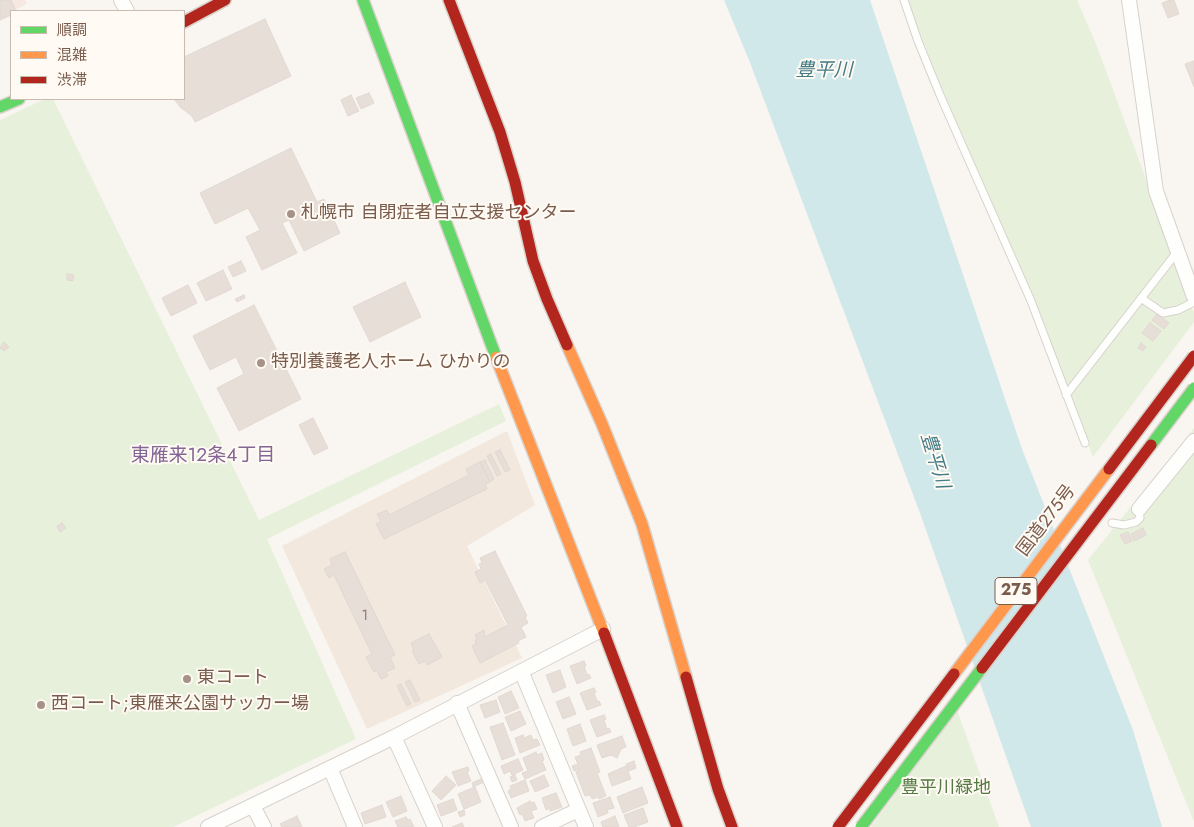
<!DOCTYPE html>
<meta charset="utf-8">
<style>
body{margin:0}
#map{position:relative;width:1194px;height:827px;overflow:hidden;background:#f9f5f0;font-family:Jost,"Noto Sans JP",sans-serif}
canvas{display:block}
.legend{position:absolute;left:10px;top:10px;width:175px;height:90px;box-sizing:border-box;background:#fffaf3;border:1px solid #cabbb1;margin:0;padding:6px 9px;list-style:none;font-size:15px;color:#7a5c4d}
.legend li{display:flex;align-items:center;gap:10px;height:25px}
.legend b{width:25px;border:1px solid #cabbb1}
</style>
<div id="map">
<canvas width="1194" height="827"></canvas>
<ul class="legend">
<li><b style="height:6px;background:#63d668"></b>順調</li>
<li><b style="height:6px;background:#ff974d"></b>混雑</li>
<li><b style="height:6px;background:#b3261e"></b>渋滞</li>
</ul>
</div>
<script>
const context = document.querySelector('canvas').getContext('2d');
context.lineJoin = 'round';
function fillPath(path, color) { context.fillStyle = color; context.fill(path, 'evenodd'); }
const toPath = rows => new Path2D(rows.map(r => 'M' + r).join(''));
function strokePath(path, color, width, dash) { context.strokeStyle = color; context.lineWidth = width; context.lineCap = dash ? 'butt' : 'round'; context.setLineDash(dash || []); context.stroke(path); }
function label(font, color, halo, rows, align = 'center') {
  context.font = font + ' Jost,"Noto Sans JP",sans-serif'; context.lineWidth = 4; context.setLineDash([]); context.textBaseline = 'middle'; context.strokeStyle = halo; context.fillStyle = color; for (const [text, x, y, turn = 0] of rows) {
    context.save(); context.translate(x, y); context.rotate((+turn || 0) * Math.PI / 180); context.textAlign = isNaN(turn) ? turn : align; if (halo) context.strokeText(text, 0, 0); context.fillText(text, 0, 0); context.restore();
  }
}
const residential = toPath([
 [507,431,535,505,467,546,522,658,367,729,282,546]
]);
const commercial = toPath([
 [0,0,25,0,27,4,0,17]
]);
const green = toPath([
 [907,0,1077,0,1096,44,1187,290,1186,298,1194,312,1194,322,1093,457,1034,301,956,123],
 [45,99,53,99,259,520,499,404,506,421,267,539,356,739,173,827,0,827,0,120],
 [1194,428,1194,822,1088,560],
 [957,710,999,827,871,827]
]);
const water = toPath([
 [724,0,870,0,1022,449,1133,730,1162,827,1031,827,920,513,749,60]
]);
const building = toPath([
 [0,0,11,0,16,11,11,11,11,15,0,20,0,0],
 [1170,0,1174,0,1179,14,1168,18,1162,3,1170,0],
 [265,19,291,76,195,122,192,116,180,107,174,99,184,99,184,57,265,19],
 [1194,61,1194,87,1185,64,1194,61],
 [369,93,374,103,361,109,356,98,369,93],
 [351,95,359,111,348,116,341,100,351,95],
 [291,148,317,202,324,199,340,233,304,251,289,220,282,223,297,253,262,270,246,237,260,230,248,208,215,224,200,193,291,148],
 [241,261,246,271,233,277,228,267,241,261],
 [223,270,232,289,206,301,197,283,223,270],
 [67,274,74,275,73,281,67,280,67,274],
 [405,282,421,317,370,342,353,307,405,282],
 [188,285,197,303,171,316,162,298,188,285],
 [244,295,245,298,237,302,235,299,244,295],
 [254,305,301,399,239,431,217,388,244,374,236,357,210,370,193,336,254,305],
 [1157,314,1169,323,1164,329,1152,320,1157,314],
 [1150,323,1161,331,1153,341,1142,333,1150,323],
 [4,342,9,347,4,351,0,348,4,342],
 [1141,343,1146,347,1143,351,1138,348,1141,343],
 [313,418,328,448,314,455,299,425,313,418],
 [500,450,510,470,505,472,495,452,500,450],
 [491,454,501,474,497,476,487,456,491,454],
 [485,460,494,479,490,482,480,462,485,460],
 [480,462,490,482,485,484,487,489,384,539,376,524,381,522,377,514,387,510,389,515,469,475,466,469,480,462],
 [62,523,66,528,60,532,57,526,62,523],
 [1143,528,1146,535,1134,541,1131,534,1143,528],
 [1128,532,1132,541,1125,544,1120,535,1128,532],
 [495,551,527,616,525,617,528,623,521,627,526,637,518,641,519,643,480,663,472,646,476,644,475,641,477,640,475,635,484,630,485,637,508,625,485,580,480,583,475,572,481,569,479,564,482,563,480,558,495,551],
 [345,552,395,655,390,657,395,668,386,672,388,676,381,679,377,671,374,672,366,657,372,654,334,575,329,578,324,569,332,565,330,559,345,552],
 [429,634,442,657,427,665,425,661,419,664,412,651,414,650,411,643,429,634],
 [584,661,586,666,584,666,587,675,589,674,591,678,577,684,570,666,584,661],
 [560,670,566,687,553,693,546,675,560,670],
 [410,680,420,700,415,702,405,682,410,680],
 [401,684,411,704,407,706,397,686,401,684],
 [594,688,596,692,594,693,597,701,599,701,601,705,587,710,580,693,594,688],
 [511,691,519,708,505,714,498,697,511,691],
 [569,697,576,714,563,719,556,702,569,697],
 [496,700,500,712,485,718,480,705,496,700],
 [520,711,526,724,511,731,505,717,520,711],
 [604,715,606,719,604,720,607,729,609,728,611,732,597,737,590,720,604,715],
 [503,723,515,755,502,760,490,727,503,723],
 [580,724,586,741,573,746,567,729,580,724],
 [523,735,524,738,531,735,533,740,537,739,540,745,520,753,515,738,523,735],
 [622,736,626,747,621,749,617,758,611,755,602,758,597,745,622,736],
 [591,748,600,772,597,773,606,796,599,799,598,797,592,799,590,795,585,796,576,772,580,770,580,769,574,771,572,766,578,764,575,757,581,755,580,752,591,748],
 [536,752,537,755,542,753,544,760,542,761,546,770,525,779,522,773,528,771,523,758,536,752],
 [518,759,523,770,512,775,510,771,504,774,501,766,518,759],
 [634,761,636,768,629,771,626,764,634,761],
 [626,766,631,779,612,786,608,774,626,766],
 [468,767,469,771,467,772,471,781,458,786,452,772,468,767],
 [515,775,517,780,512,782,510,777,515,775],
 [544,775,549,786,535,792,530,781,544,775],
 [446,776,456,785,441,800,432,791,446,776],
 [483,778,484,782,473,787,472,783,483,778],
 [525,780,529,791,511,798,508,791,511,789,510,786,525,780],
 [475,787,481,802,464,809,458,794,475,787],
 [642,787,648,803,623,813,617,797,642,787],
 [556,793,562,807,550,811,550,808,546,810,542,798,556,793],
 [401,796,407,811,393,817,386,802,401,796],
 [610,797,614,808,607,810,608,813,598,817,593,803,610,797],
 [453,799,457,810,441,816,437,805,453,799],
 [530,801,530,803,534,802,537,809,531,811,534,818,525,821,522,814,520,815,517,808,530,801],
 [382,805,386,817,365,824,361,813,382,805],
 [643,808,648,822,634,827,629,827,624,815,643,808],
 [464,810,465,815,460,817,458,812,464,810],
 [297,816,302,827,282,827,280,824,297,816],
 [615,816,619,827,603,827,601,822,615,816],
 [406,817,408,820,410,819,414,827,398,827,395,821,406,817],
 [462,823,464,827,452,827,462,823]
]);
const lane = toPath([
 [904,0,918,41,940,95,1031,301,1085,443],
 [1141,298,1163,313,1178,310,1194,302],
 [1066,395,1177,252],
 [1112,523,1124,525,1136,522,1140,518,1139,509]
]);
const street = toPath([
 [121,0,127,11],
 [1129,0,1156,191,1194,297],
 [1139,509,1194,441],
 [522,673,586,827],
 [457,703,511,827],
 [394,737,435,827],
 [330,768,355,827],
 [253,806,264,827],
 [208,827,394,737,603,629],
 [542,827,578,810]
]);
const fast = toPath([
 [363,0,496,357],
 [0,107,19,99]
]);
const slow = toPath([
 [567,345,602,424,642,524,686,677],
 [496,357,604,633]
]);
const jam = toPath([
 [449,0,500,132,515,182,533,261,547,299,567,345],
 [184,22,225,0],
 [604,633,677,827],
 [686,677,718,789,732,827]
]);
const fastBridge = toPath([
 [1151,445,1194,388],
 [861,827,982,668]
]);
const slowBridge = toPath([
 [954,674,1109,469]
]);
const jamBridge = toPath([
 [1109,469,1194,356],
 [982,668,1151,445],
 [838,827,954,674]
]);
const markers = [
 [291,214,5,"#a69286"],
 [261,363,5,"#a69286"],
 [187,679,5,"#a69286"],
 [41,705,5,"#a69286"]
];
const numberNames = [
 ["1",365,616]
];
const shields = [
 [1016,591,42]
];
const shieldNames = [
 ["275",1016,591]
];
const poiNames = [
 ["札幌市 自閉症者自立支援センター",301,214],
 ["特別養護老人ホーム ひかりの",271,363],
 ["東コート",197,679],
 ["西コート;東雁来公園サッカー場",51,705]
];
const streetNames = [
 ["国道275号",1047,521,-53]
];
const parkNames = [
 ["豊平川緑地",946,789]
];
const waterNames = [
 ["豊平川",824,71],
 ["豊平川",934,461,73]
];
const neighbourhoodNames = [
 ["東雁来12条4丁目",203,456]
];
fillPath(residential, '#f2e8de');
fillPath(commercial, '#f6e8e1');
fillPath(green, '#e7f0db');
fillPath(water, '#d0e8ea');
fillPath(building, '#e6ded7');
strokePath(building, '#e2d8d2', 1);
strokePath(lane, '#d7d1cb', 9);
strokePath(street, '#d7d1cb', 16);
strokePath(fast, '#d9d2cb', 14);
strokePath(slow, '#d9d2cb', 14);
strokePath(jam, '#d9d2cb', 14);
strokePath(lane, '#fefefd', 7);
strokePath(street, '#fefefd', 14);
strokePath(fast, '#63d668', 11);
strokePath(slow, '#ff974d', 11);
strokePath(jam, '#b3261e', 11);
strokePath(fastBridge, '#dad1cc', 14, []);
strokePath(slowBridge, '#dad1cc', 14, []);
strokePath(jamBridge, '#dad1cc', 14, []);
strokePath(fastBridge, '#63d668', 11);
strokePath(slowBridge, '#ff974d', 11);
strokePath(jamBridge, '#b3261e', 11);
for (const [x, y, r, color] of markers) { const dot = new Path2D(); dot.arc(x, y, r, 0, 2 * Math.PI); context.fillStyle = color; context.fill(dot); strokePath(dot, '#fffaf3', 2); }
label('15px', '#977e72', null, numberNames);
for (const [x, y, w] of shields) { const box = new Path2D(); box.roundRect(x - w / 2, y - 13.5, w, 27, 4); context.fillStyle = '#fffaf3'; context.fill(box); strokePath(box, '#7a5c4d', 1); }
label('bold 16px', '#7a5c4d', null, shieldNames);
label('18px', '#7a5c4d', '#fffaf3', poiNames, 'left');
label('18px', '#7a5c4d', '#fffaf3', streetNames);
label('18px', '#537a41', '#fffaf3', parkNames);
label('italic 19px', '#437c86', '#fffaf3', waterNames);
label('19px', '#846695', '#fffaf3', neighbourhoodNames);
</script>
